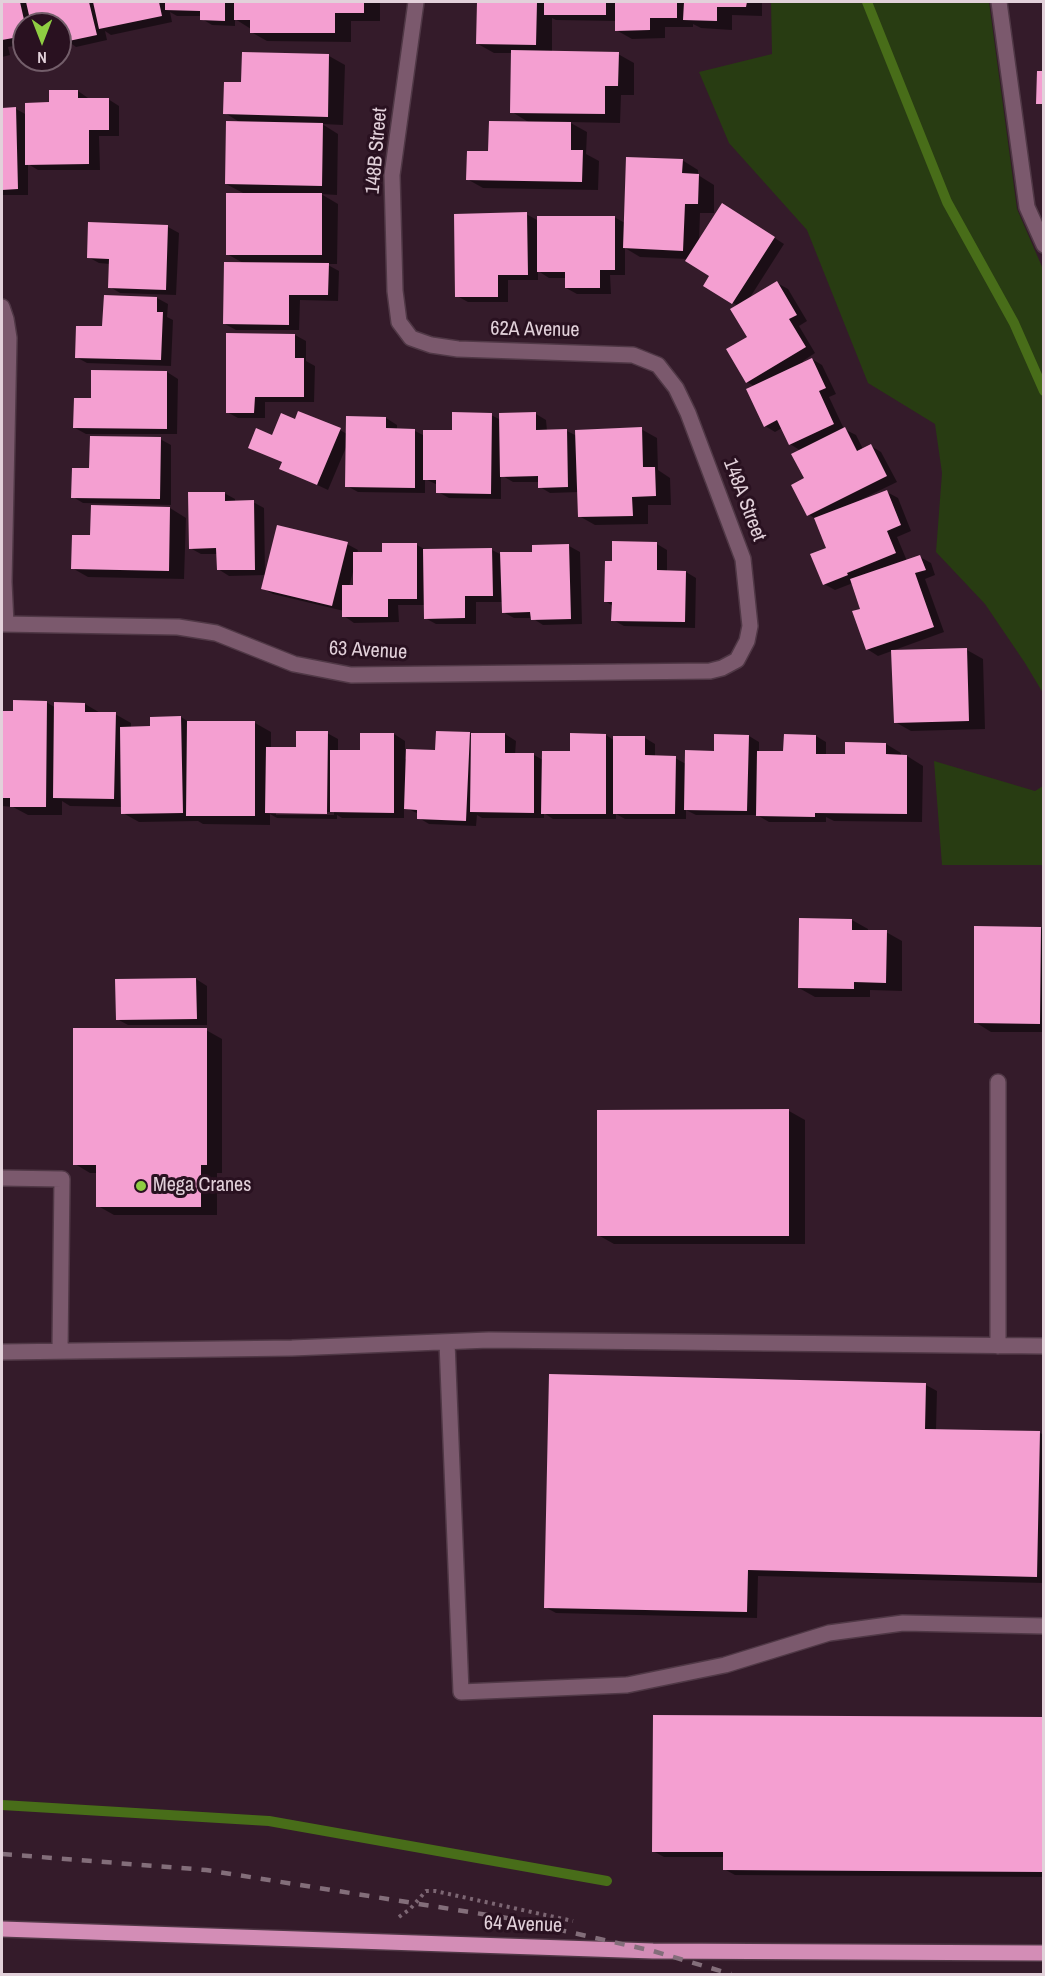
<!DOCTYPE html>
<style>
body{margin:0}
#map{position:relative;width:1045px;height:1976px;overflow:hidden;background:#341b2a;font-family:"Archivo Narrow",sans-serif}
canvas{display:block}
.frame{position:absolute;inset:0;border:3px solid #e2d1da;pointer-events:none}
.north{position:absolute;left:12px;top:12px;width:60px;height:60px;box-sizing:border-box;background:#291120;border:2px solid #735e6a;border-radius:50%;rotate:180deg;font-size:16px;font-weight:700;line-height:24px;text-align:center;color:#e2d1da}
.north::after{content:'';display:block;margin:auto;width:21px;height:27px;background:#8fcd42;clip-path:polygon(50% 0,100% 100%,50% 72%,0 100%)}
</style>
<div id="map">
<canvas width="1045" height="1976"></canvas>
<div class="frame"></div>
<div class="north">N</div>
</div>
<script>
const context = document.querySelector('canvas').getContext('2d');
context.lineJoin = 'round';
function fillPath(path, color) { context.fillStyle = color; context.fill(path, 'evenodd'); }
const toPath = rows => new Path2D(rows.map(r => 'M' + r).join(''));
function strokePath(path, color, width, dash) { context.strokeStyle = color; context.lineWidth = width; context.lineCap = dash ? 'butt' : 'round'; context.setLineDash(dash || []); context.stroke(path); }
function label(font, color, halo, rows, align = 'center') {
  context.font = font + ' "Archivo Narrow",sans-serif'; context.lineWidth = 6; context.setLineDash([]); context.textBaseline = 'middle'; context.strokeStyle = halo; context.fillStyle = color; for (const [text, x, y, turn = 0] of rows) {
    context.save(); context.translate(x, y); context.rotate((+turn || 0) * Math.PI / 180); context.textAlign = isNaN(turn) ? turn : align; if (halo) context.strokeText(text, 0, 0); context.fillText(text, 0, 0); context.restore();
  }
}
const green = toPath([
 [771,2,989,2,1017,209,1043,269,1043,693,1025,663,985,604,936,552,942,473,935,424,868,383,807,230,729,143,699,72,772,54],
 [934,761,1035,791,1043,786,1043,865,942,865]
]);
const shadow = toPath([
 [2,2,380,2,380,21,351,21,351,42,267,41,251,32,251,29,235,19,235,26,212,25,202,19,202,16,177,16,170,12,172,22,111,35,105,31,107,40,76,47,65,39,60,40,60,24,24,24,24,44,8,47,10,55,2,57],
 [478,2,762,2,762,16,732,15,732,30,701,28,693,24,693,27,665,27,665,38,632,39,616,30,616,21,556,20,552,18,552,52,618,54,634,63,634,95,621,95,620,123,569,122,587,132,586,154,599,161,598,190,483,188,467,179,489,152,530,123,512,112,513,53,494,53,478,44],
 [1043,25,1044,25,1044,57,1042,56],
 [329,56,345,65,343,125,322,124,338,134,337,195,321,194,338,204,337,264,326,264,339,271,338,301,300,300,299,330,236,330,225,324,245,264,227,254,245,194,226,184,241,123,225,113,242,83],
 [78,91,88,98,88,99,108,99,119,106,119,136,99,136,100,170,38,170,28,164,28,195,2,195,2,109,16,109,27,115],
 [682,160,698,170,698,175,714,185,714,213,700,213,699,241,733,211,784,244,749,299,777,283,788,289,807,321,799,326,815,353,803,361,804,363,812,359,822,365,836,394,829,397,844,429,856,435,863,449,871,446,881,452,897,482,862,499,863,501,887,492,898,498,911,531,897,537,907,561,920,557,931,563,935,575,925,579,944,632,878,656,867,649,862,609,853,583,835,590,824,584,828,548,816,519,808,514,806,479,801,451,790,444,782,428,775,432,765,426,754,386,747,382,749,338,738,306,705,285,711,275,688,259,640,257,625,248,625,275,610,275,611,294,577,294,566,288,566,278,549,278,538,271,538,280,508,280,508,302,468,302,457,296,526,214,539,221,614,217,625,223],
 [89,224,168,227,179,233,176,295,120,293,110,287,110,264,99,263,88,257],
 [157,298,168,304,167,317,173,320,171,366,87,363,76,357,104,328],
 [295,335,306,341,306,361,315,366,314,402,265,402,265,418,238,418,227,412],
 [167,372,178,379,177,434,86,434,75,428,92,399],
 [536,414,546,420,547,431,567,431,577,436,641,429,657,438,658,470,670,478,671,505,648,505,648,524,595,525,579,516,579,492,550,493,540,487,540,482,513,482,501,475,501,499,449,498,438,492,438,485,425,479,425,493,358,492,347,486,347,445,328,490,281,468,283,462,273,437,296,421,340,430,347,434,348,418,386,418,397,425,397,430,415,431,425,436,453,431,491,415,501,420],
 [160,439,171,445,171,505,83,503,73,497,91,469],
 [224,493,235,499,235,502,253,502,264,508,265,574,347,544,358,550,357,553,384,553,417,545,426,550,492,550,502,555,534,553,534,547,569,546,580,552,582,624,543,625,532,618,514,618,503,612,503,602,476,602,476,624,436,624,425,618,425,605,398,605,399,622,354,623,344,616,344,611,273,594,262,588,266,575,229,576,218,569,218,554,201,554,190,548],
 [354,568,355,587,349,587],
 [170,508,186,518,184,579,88,577,72,568,91,537],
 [657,544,667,550,667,572,686,572,696,578,695,628,624,626,613,620,613,606,605,601,613,563],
 [967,650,983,659,985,729,911,731,895,722],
 [46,702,56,708,85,704,102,714,115,714,131,723,131,728,152,728,181,717,189,722,255,723,271,732,271,748,297,749,327,733,338,739,338,751,361,752,362,734,394,734,405,741,405,759,436,752,469,734,472,735,505,734,516,741,515,755,534,755,543,760,571,752,572,735,606,735,615,741,645,738,655,744,655,757,675,758,686,764,749,736,759,742,759,753,785,753,816,736,826,742,826,756,846,756,886,744,901,753,901,756,907,756,923,766,922,822,834,821,826,817,826,822,769,822,757,815,696,815,686,810,686,819,625,819,616,814,616,819,553,819,544,813,544,818,482,818,477,815,476,826,429,824,419,818,419,814,404,807,404,818,342,818,337,815,337,819,277,818,270,814,270,825,203,824,198,821,139,822,123,813,123,807,70,806,62,801,62,815,28,815,13,807,2,806,2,712,14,712],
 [276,812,334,812,334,815,276,815],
 [852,920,868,929,868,931,886,932,902,941,902,991,870,990,870,997,815,997,799,988],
 [1041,928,1044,930,1044,1032,991,1032,975,1022],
 [196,979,207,986,207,1025,128,1025,117,1019],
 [206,1030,222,1039,222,1173,217,1173,217,1215,114,1215,98,1206,98,1173,90,1173,75,1164],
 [789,1111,805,1120,805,1244,614,1244,598,1235],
 [926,1385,937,1391,936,1430,1040,1433,1044,1435,1044,1583,758,1576,757,1618,556,1613,545,1607],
 [1044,1719,1044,1877,735,1875,724,1869,724,1857,664,1857,653,1851]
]);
const stream = toPath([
 [867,2,947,202,1014,323,1044,391],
 [2,1805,269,1821,607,1881]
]);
const building = toPath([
 [2,2,20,2,25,24,24,36,2,40],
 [26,2,89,2,97,35,64,42,62,32,60,33,60,24,31,24],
 [93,2,159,2,162,16,99,29],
 [165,2,225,2,225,21,200,20,200,11,165,10],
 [234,2,364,2,364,13,335,13,335,33,250,33,250,20,234,20],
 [477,2,537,2,536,45,476,44],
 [544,2,606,2,606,15,544,15],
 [615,2,677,2,677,18,650,18,650,30,615,31],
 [684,2,747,2,746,7,717,7,717,21,683,20],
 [511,50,619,52,618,86,605,86,605,114,510,113],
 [242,52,329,54,328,117,223,114,224,82,241,82],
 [1037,71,1044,71,1044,104,1036,104],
 [49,90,78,90,78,98,109,98,109,130,89,130,89,164,25,165,25,103,49,102],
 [16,107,18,189,2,190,2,108],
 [226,121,323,123,322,186,225,184],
 [489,121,571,122,571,150,583,150,582,182,466,180,467,151,488,151],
 [626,157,683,159,682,173,699,174,698,204,685,204,683,251,623,248],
 [226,193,322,193,322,255,226,255],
 [722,203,775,237,732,304,703,286,709,276,685,261],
 [527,212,528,275,498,275,498,297,455,297,454,214],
 [537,216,615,216,615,270,600,270,600,288,565,288,565,272,537,272],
 [88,222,168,225,166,290,108,288,109,259,87,258],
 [224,262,329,263,328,295,289,295,289,325,223,324],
 [777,281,797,315,789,319,806,347,746,383,726,349,747,337,730,309],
 [104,295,157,297,157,312,163,312,161,360,75,358,76,326,102,326],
 [226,333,295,334,295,358,304,358,304,397,255,397,254,413,226,413],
 [812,358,826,388,819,391,834,424,789,445,777,420,764,427,746,389],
 [91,370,167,371,167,429,73,428,74,398,91,398],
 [298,411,341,428,317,485,279,469,282,462,248,448,256,428,272,435,281,413,295,419],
 [452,412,492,413,491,494,436,493,436,480,423,480,423,430,452,430],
 [536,412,536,430,567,429,568,487,538,488,538,476,500,477,499,413],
 [346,416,386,417,386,428,415,429,415,488,345,487],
 [642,427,643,467,655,467,656,496,632,497,633,516,578,517,575,430],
 [845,427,857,451,871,444,887,476,807,516,791,485,804,478,791,454],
 [90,436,161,437,160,499,71,498,72,468,89,468],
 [887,490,901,525,887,531,896,553,847,573,848,575,823,585,810,554,826,548,814,518],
 [188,492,225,492,225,501,254,500,255,570,217,570,216,548,189,549],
 [91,505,170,507,169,571,71,569,72,535,90,535],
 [277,525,348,542,332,606,261,589],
 [612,541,657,542,657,570,686,571,685,622,611,621,612,602,604,602,605,561,612,561],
 [382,543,417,543,417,599,388,599,388,617,342,617,342,585,353,585,353,552,382,552],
 [569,544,571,619,531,620,530,612,502,613,500,552,532,552,532,545],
 [492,548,493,596,465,596,465,618,424,619,423,549],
 [920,555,926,570,915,573,934,627,866,650,852,611,860,609,850,579],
 [967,648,969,721,894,723,891,650],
 [13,700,47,701,46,807,10,807,10,798,2,798,2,711,13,711],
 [54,702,85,703,85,712,116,712,114,799,53,798],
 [181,716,183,813,121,814,120,727,150,726,150,717],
 [187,721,255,721,255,816,186,816],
 [296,731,328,731,327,814,265,813,266,747,296,747],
 [436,731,470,732,466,821,417,819,417,810,404,809,406,749,435,750],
 [360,733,394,733,394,813,330,812,330,750,360,750],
 [471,733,505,733,505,753,534,753,534,813,470,812],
 [570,733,606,734,606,814,541,814,542,751,570,751],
 [714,734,749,735,747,811,684,810,685,750,714,751],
 [784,734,816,735,816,754,845,754,845,742,886,743,886,754,907,755,907,814,815,813,815,817,756,816,757,751,783,751],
 [613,736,645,736,645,755,676,756,675,814,613,814],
 [799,918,852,919,852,930,887,930,886,983,854,982,854,989,798,988],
 [974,926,1041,927,1040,1024,974,1023],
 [196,978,197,1019,116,1020,115,979],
 [73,1028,207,1028,207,1165,201,1165,201,1207,96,1207,96,1165,73,1165],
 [789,1109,789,1236,597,1236,597,1110],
 [549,1374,926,1383,925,1429,1040,1431,1037,1577,748,1570,747,1612,544,1608],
 [653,1715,1044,1717,1044,1872,723,1870,723,1852,652,1852]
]);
const path = toPath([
 [399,1917,410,1909,426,1891,435,1891,573,1921]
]);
const minor = toPath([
 [999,2,1027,207,1044,245],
 [2,307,6,319,9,338,4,582,6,624],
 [2,624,178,627,216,633,294,664,351,675,710,671,722,668,737,660,747,641,750,626,743,559,688,413,676,388,658,365,633,355,458,349,431,345,411,338,399,322,395,291,392,175,416,2],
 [998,1082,998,1346],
 [2,1178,62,1179,60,1351],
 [447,1342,461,1692,627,1685,725,1665,829,1633,903,1623,1044,1626],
 [2,1352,292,1348,489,1340,1044,1346]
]);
const major = toPath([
 [2,1929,653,1951,1044,1953]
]);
const rail = toPath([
 [2,1854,206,1870,507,1918,653,1951,731,1974]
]);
const markers = [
 [141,1186,6,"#8fcd42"]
];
const streetNames = [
 ["148B Street",377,151,-85],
 ["62A Avenue",535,330,1],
 ["148A Street",744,500,69],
 ["63 Avenue",368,651,3],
 ["64 Avenue",523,1925,2]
];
const poiNames = [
 ["Mega Cranes",153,1186]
];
fillPath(green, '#283c12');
fillPath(shadow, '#0007');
strokePath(stream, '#486d19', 10);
fillPath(building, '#f49fd1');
strokePath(minor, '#503846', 18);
strokePath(major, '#503846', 18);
strokePath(path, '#7c6673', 4, [3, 4.5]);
strokePath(minor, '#7b596d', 15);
strokePath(major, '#d38db6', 15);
strokePath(rail, '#836e7a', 4.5, [10, 10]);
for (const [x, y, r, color] of markers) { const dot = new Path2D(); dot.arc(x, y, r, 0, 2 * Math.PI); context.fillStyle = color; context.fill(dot); strokePath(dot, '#291120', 2); }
label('20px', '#e2d1da', '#291120', streetNames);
label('20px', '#e2d1da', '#291120', poiNames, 'left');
</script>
